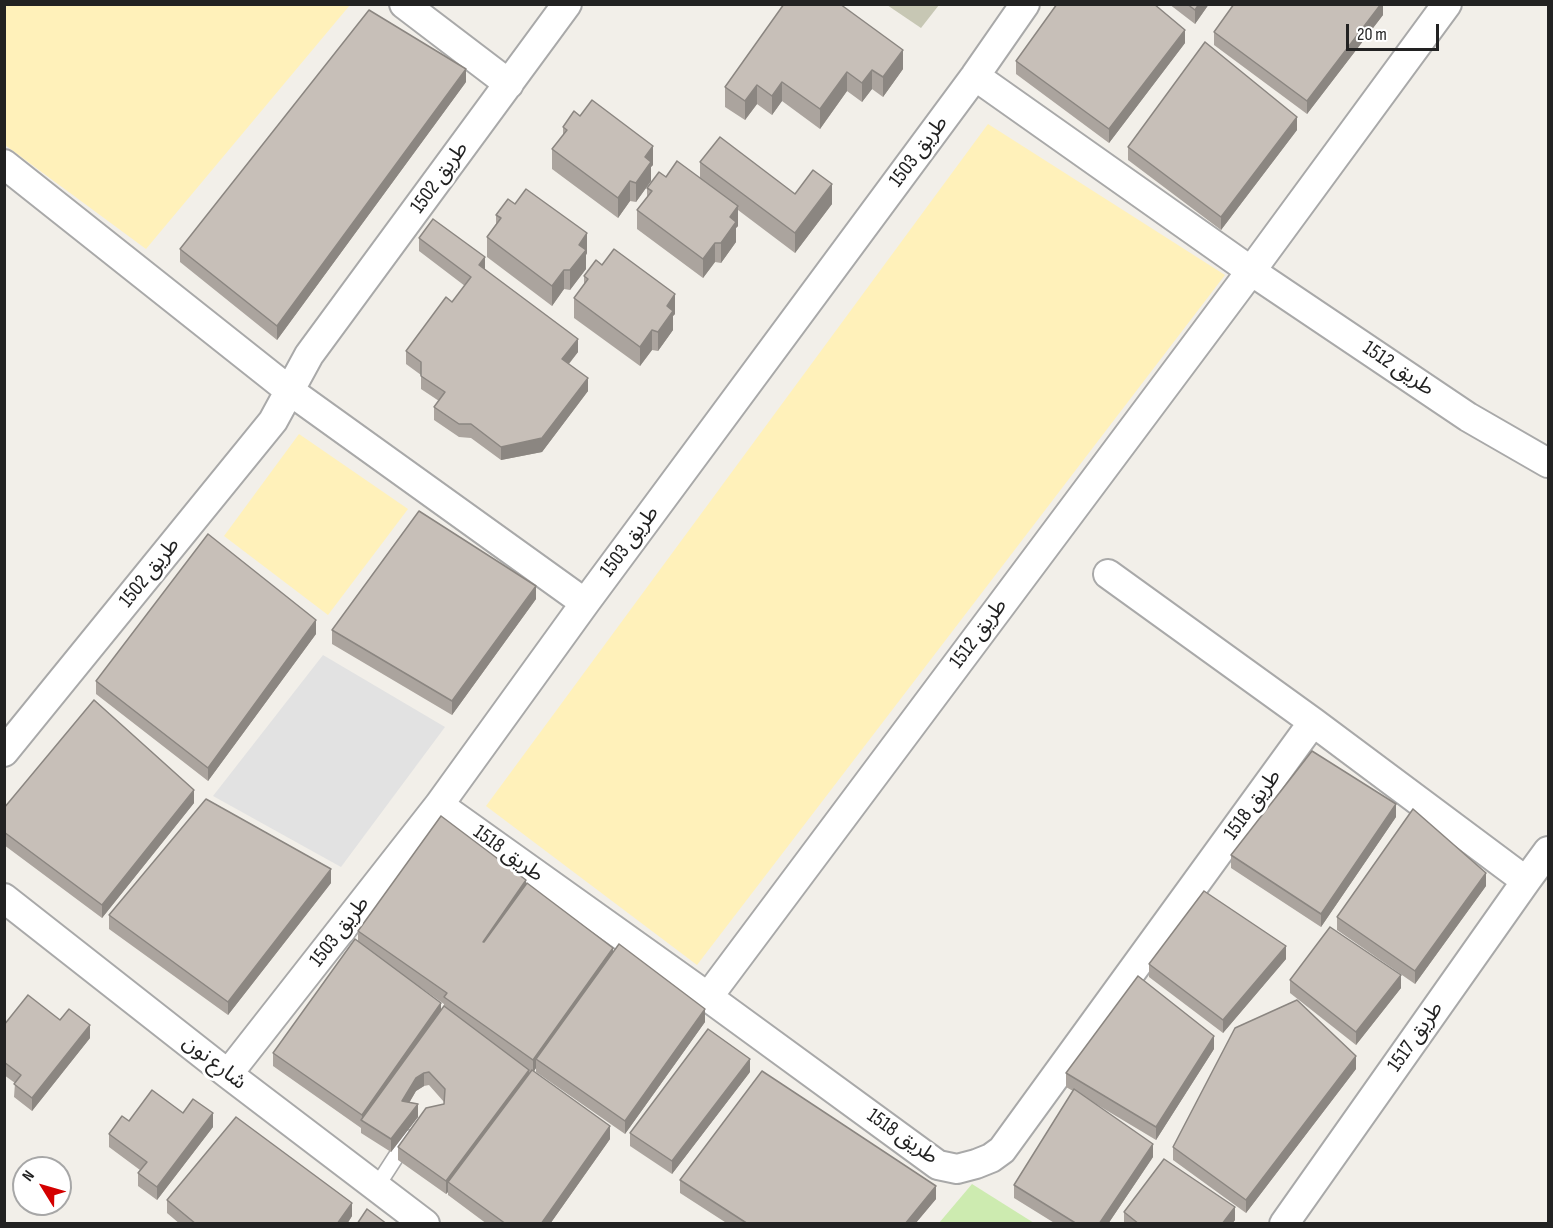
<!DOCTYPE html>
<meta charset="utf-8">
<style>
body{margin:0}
#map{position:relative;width:1553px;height:1228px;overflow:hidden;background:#f2efe9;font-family:"Sofia Sans Condensed",sans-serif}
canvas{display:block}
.frame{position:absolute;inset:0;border:6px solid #222;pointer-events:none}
.north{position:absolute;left:12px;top:1156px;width:60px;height:60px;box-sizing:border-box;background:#fff;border:2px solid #a7a7a7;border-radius:50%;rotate:307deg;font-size:16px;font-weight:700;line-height:24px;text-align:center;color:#222}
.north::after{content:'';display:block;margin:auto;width:21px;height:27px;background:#d40000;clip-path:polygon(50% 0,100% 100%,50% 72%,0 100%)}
.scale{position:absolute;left:1346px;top:24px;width:93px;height:27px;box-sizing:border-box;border:3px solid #222;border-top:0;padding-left:8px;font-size:18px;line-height:21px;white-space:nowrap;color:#222;-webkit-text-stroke:4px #fff;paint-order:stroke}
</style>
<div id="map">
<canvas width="1553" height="1228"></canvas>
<div class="frame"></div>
<div class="north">N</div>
<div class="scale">20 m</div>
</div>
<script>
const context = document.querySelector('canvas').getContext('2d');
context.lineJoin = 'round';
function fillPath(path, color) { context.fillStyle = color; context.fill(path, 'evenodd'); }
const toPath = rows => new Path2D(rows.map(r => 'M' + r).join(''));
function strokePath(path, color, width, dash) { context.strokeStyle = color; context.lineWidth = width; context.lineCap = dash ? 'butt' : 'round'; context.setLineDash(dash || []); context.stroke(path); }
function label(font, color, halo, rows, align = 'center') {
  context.font = font + ' "Sofia Sans Condensed","Noto Sans Arabic",sans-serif'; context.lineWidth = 6; context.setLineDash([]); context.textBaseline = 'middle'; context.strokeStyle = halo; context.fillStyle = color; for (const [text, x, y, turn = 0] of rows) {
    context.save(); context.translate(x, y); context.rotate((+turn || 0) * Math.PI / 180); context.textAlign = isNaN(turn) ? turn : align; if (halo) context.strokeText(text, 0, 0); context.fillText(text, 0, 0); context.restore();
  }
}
const construction = toPath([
 [887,5,939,5,921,28]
]);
const grass = toPath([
 [972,1184,1034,1223,939,1223]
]);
const sand = toPath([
 [5,4,350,4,350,5,146,249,5,145],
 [988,124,1225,275,697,965,486,806],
 [299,434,408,509,328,615,224,536]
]);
const parking = toPath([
 [323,655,445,727,341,867,213,796]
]);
const lane = toPath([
 [377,1186,408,1138]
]);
const street = toPath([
 [404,4,509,84],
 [975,76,1251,271,1468,417,1548,463],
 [4,164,290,391,585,603],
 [1108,574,1313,722,1526,881],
 [4,752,273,421,309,355,567,4],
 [439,805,708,997,938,1165,957,1169,976,1164,991,1158,1002,1150,1313,722],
 [4,898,228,1074,425,1224],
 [708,997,1251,271,1447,4],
 [228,1074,439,805,585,603,975,76,1025,4],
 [1284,1224,1526,881,1548,851]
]);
const wall = toPath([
 [784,4,903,69,883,97,872,89,862,102,847,91,820,129,782,101,772,115,757,104,745,120,725,107,725,87],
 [1169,4,1209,4,1195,24],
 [1383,4,1383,15,1307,114,1214,45,1214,32],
 [1185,43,1109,143,1016,74,1016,61],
 [466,82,277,340,180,262,180,249],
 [563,127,653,165,651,167,651,181,636,202,630,201,618,218,552,169,552,149,563,136],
 [1297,130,1221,230,1128,160,1128,147],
 [700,162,795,194,832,204,795,253,738,210,738,226,736,228,736,242,721,263,715,262,703,278,637,229,637,210,647,197,647,188,666,177,700,178],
 [496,215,587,253,586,255,586,269,570,290,564,289,552,306,487,257,487,237,496,224],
 [419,238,485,269,578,352,569,364,588,391,542,452,501,460,471,438,459,437,434,420,434,407,439,401,421,389,421,375,406,364,406,351,452,302,465,286,419,251],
 [584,276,675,314,673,316,673,330,658,351,652,350,640,366,574,318,574,298,584,284],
 [536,599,452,715,332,644,332,630],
 [316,634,208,781,96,694,96,681],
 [194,803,102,918,4,845,4,808],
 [1396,817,1321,927,1231,868,1231,855],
 [331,883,228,1015,109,929,109,915],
 [526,884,613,954,705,1022,625,1134,536,1072,536,1068,534,1071,610,1139,550,1224,487,1224,448,1195,448,1192,446,1194,398,1160,398,1147,444,1104,444,1102,429,1085,424,1086,416,1091,409,1103,418,1117,391,1152,361,1133,361,1128,273,1066,273,1053,358,940,358,931],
 [420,987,444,1004,444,1006,441,1010],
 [1486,886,1415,984,1337,930,1337,917],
 [1286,959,1223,1033,1149,977,1149,964],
 [1290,980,1401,988,1356,1045,1290,993],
 [60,1020,90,1038,32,1111,14,1097,15,1083,4,1075,4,1025],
 [1214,1049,1156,1140,1091,1101,1153,1157,1108,1224,1056,1224,1014,1198,1014,1185,1073,1091,1066,1087,1066,1073],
 [1356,1069,1246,1213,1173,1160,1173,1147],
 [750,1072,672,1174,630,1146,630,1133],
 [183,1113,213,1127,157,1200,138,1186,138,1173,140,1170,109,1147,109,1134,129,1121],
 [680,1180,936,1199,915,1224,728,1224,680,1193],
 [167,1200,352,1216,347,1224,180,1224,167,1213],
 [1124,1212,1235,1220,1232,1224,1124,1224]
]);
const shadedWall = toPath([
 [1199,4,1209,4,1195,24,1195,10],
 [1381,4,1383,4,1383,15,1307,114,1307,101],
 [1185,30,1185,43,1109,143,1109,129],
 [903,50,903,69,883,97,883,77],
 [466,69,466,82,277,340,277,326],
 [872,70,872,89,862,102,862,83],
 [847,72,847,91,820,129,820,109],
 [782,82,782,101,772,115,772,96],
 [757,85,757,104,745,120,745,101],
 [1297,117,1297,130,1221,230,1221,217],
 [653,146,653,165,651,167,651,181,636,202,636,183,645,157],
 [630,181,630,201,618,218,618,198],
 [832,184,832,204,795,253,795,233],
 [738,206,738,226,736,228,736,242,721,263,721,243,730,217],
 [587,233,587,253,586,255,586,269,570,290,570,270,579,245],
 [715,243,715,262,703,278,703,259],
 [485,257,485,270,479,265],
 [564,270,564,289,552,306,552,286],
 [675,294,675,314,673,316,673,330,658,351,658,332,667,306],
 [652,330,652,350,640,366,640,347],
 [578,339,578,352,562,372,562,359],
 [588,378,588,391,542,452,501,460,501,447],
 [536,586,536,599,452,715,452,701],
 [316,620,316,634,208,781,208,768],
 [194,790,194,803,102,918,102,905],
 [1396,804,1396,817,1321,927,1321,914],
 [331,869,331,883,228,1015,228,1002],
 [1486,873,1486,886,1415,984,1415,971],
 [526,880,526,894,483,955,483,942],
 [1286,946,1286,959,1223,1033,1223,1020],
 [613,948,613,961,536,1059,536,1068,533,1073,533,1060],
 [1401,975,1401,988,1356,1045,1356,1032],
 [441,1003,441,1016,362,1120,362,1115],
 [705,1009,705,1022,625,1134,625,1121],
 [90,1025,90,1038,32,1111,32,1098],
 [1214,1036,1214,1049,1156,1140,1156,1127],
 [1356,1056,1356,1069,1246,1213,1246,1200],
 [750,1059,750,1072,672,1174,672,1161],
 [529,1070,529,1083,448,1182,448,1192,446,1194,446,1181],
 [424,1073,424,1086,416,1091,402,1115,402,1101,416,1078],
 [418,1104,418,1117,391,1152,391,1139],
 [213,1113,213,1127,157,1200,157,1187],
 [610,1126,610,1139,550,1224,541,1224],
 [1153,1144,1153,1157,1108,1224,1099,1224],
 [936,1186,936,1199,915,1224,905,1224],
 [352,1203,352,1216,347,1224,337,1224],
 [1235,1207,1235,1220,1232,1224,1222,1224]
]);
const building = toPath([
 [784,4,840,4,903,50,883,77,872,70,862,83,847,72,820,109,782,82,772,96,757,85,745,101,725,87,784,4],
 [1057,4,1154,4,1185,30,1109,129,1016,61,1057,4],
 [1187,4,1199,4,1195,10,1187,4],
 [1234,4,1381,4,1307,101,1214,32,1234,4],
 [369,10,466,69,277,326,180,249,369,10],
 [1205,42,1297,117,1221,217,1128,147,1205,42],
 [592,100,653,146,645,157,651,162,636,183,630,181,618,198,552,149,567,130,563,127,574,111,580,116,592,100],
 [720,137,795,194,813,170,832,184,795,233,700,162,720,137],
 [677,161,738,206,730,217,736,222,721,243,715,243,703,259,637,210,652,191,647,188,659,172,666,177,677,161],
 [526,189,587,233,579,245,586,250,570,270,564,270,552,286,487,237,501,218,496,215,508,199,515,204,526,189],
 [433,219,485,257,479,265,578,339,562,359,588,378,542,438,501,447,471,424,459,424,434,407,445,392,421,376,421,362,406,351,446,297,452,302,471,277,419,238,433,219],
 [614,249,675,294,667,306,673,311,658,332,652,330,640,347,574,298,588,279,584,276,596,260,602,265,614,249],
 [419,511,536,586,452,701,332,630,419,511],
 [208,534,316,620,208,768,96,681,208,534],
 [94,700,194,790,102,905,4,832,4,808,94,700],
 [1312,751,1396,804,1321,914,1231,855,1312,751],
 [206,799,331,869,228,1002,109,915,206,799],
 [1413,809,1486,873,1415,971,1337,917,1413,809],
 [441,816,526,880,483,942,484,942,527,883,613,948,533,1060,444,997,447,993,358,931,441,816],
 [1204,891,1286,946,1223,1020,1149,964,1204,891],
 [1330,927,1401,975,1356,1032,1290,980,1330,927],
 [355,939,441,1003,362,1115,273,1053,355,939],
 [619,944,705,1009,625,1121,536,1059,619,944],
 [1138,976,1214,1036,1156,1127,1066,1073,1138,976],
 [28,995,60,1020,69,1009,90,1025,32,1098,14,1084,21,1075,4,1062,4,1025,28,995],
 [1297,1000,1356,1056,1246,1200,1173,1147,1235,1028,1297,1000],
 [444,1006,529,1070,446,1181,398,1147,426,1108,444,1104,445,1089,429,1072,424,1073,416,1078,402,1101,418,1104,391,1139,361,1120,444,1006],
 [708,1029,750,1059,672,1161,630,1133,708,1029],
 [532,1070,610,1126,541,1224,506,1224,448,1182,532,1070],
 [762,1071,936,1186,905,1224,748,1224,680,1180,762,1071],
 [1074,1089,1153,1144,1099,1224,1077,1224,1014,1185,1074,1089],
 [152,1090,183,1113,193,1099,213,1113,157,1187,138,1173,147,1162,109,1134,122,1116,129,1121,152,1090],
 [236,1117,352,1203,337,1224,196,1224,167,1200,236,1117],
 [1164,1159,1235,1207,1222,1224,1139,1224,1124,1212,1164,1159],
 [367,1209,387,1224,357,1224,367,1209]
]);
const streetNames = [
 ["طريق 1503",919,152,-53],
 ["طريق 1502",440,178,-54],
 ["طريق 1512",1398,369,34],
 ["طريق 1503",630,542,-53],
 ["طريق 1502",150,573,-51],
 ["طريق 1512",979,634,-53],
 ["طريق 1518",1253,805,-54],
 ["طريق 1518",508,854,36],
 ["طريق 1503",340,932,-52],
 ["طريق 1517",1416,1037,-55],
 ["شارع نون",214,1063,38],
 ["طريق 1518",902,1137,35]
];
fillPath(construction, '#c7c7b4');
fillPath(grass, '#cdebb0');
fillPath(sand, '#fff1ba');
fillPath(parking, '#e2e2e2');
strokePath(lane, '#a9a9a9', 18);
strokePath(street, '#a9a9a9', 32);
strokePath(lane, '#fff', 15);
strokePath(street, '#fff', 28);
fillPath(wall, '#aba49e');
fillPath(shadedWall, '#8b8681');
fillPath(building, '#c7bfb8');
strokePath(building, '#8b8681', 1.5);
label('21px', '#222', '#fff', streetNames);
</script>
